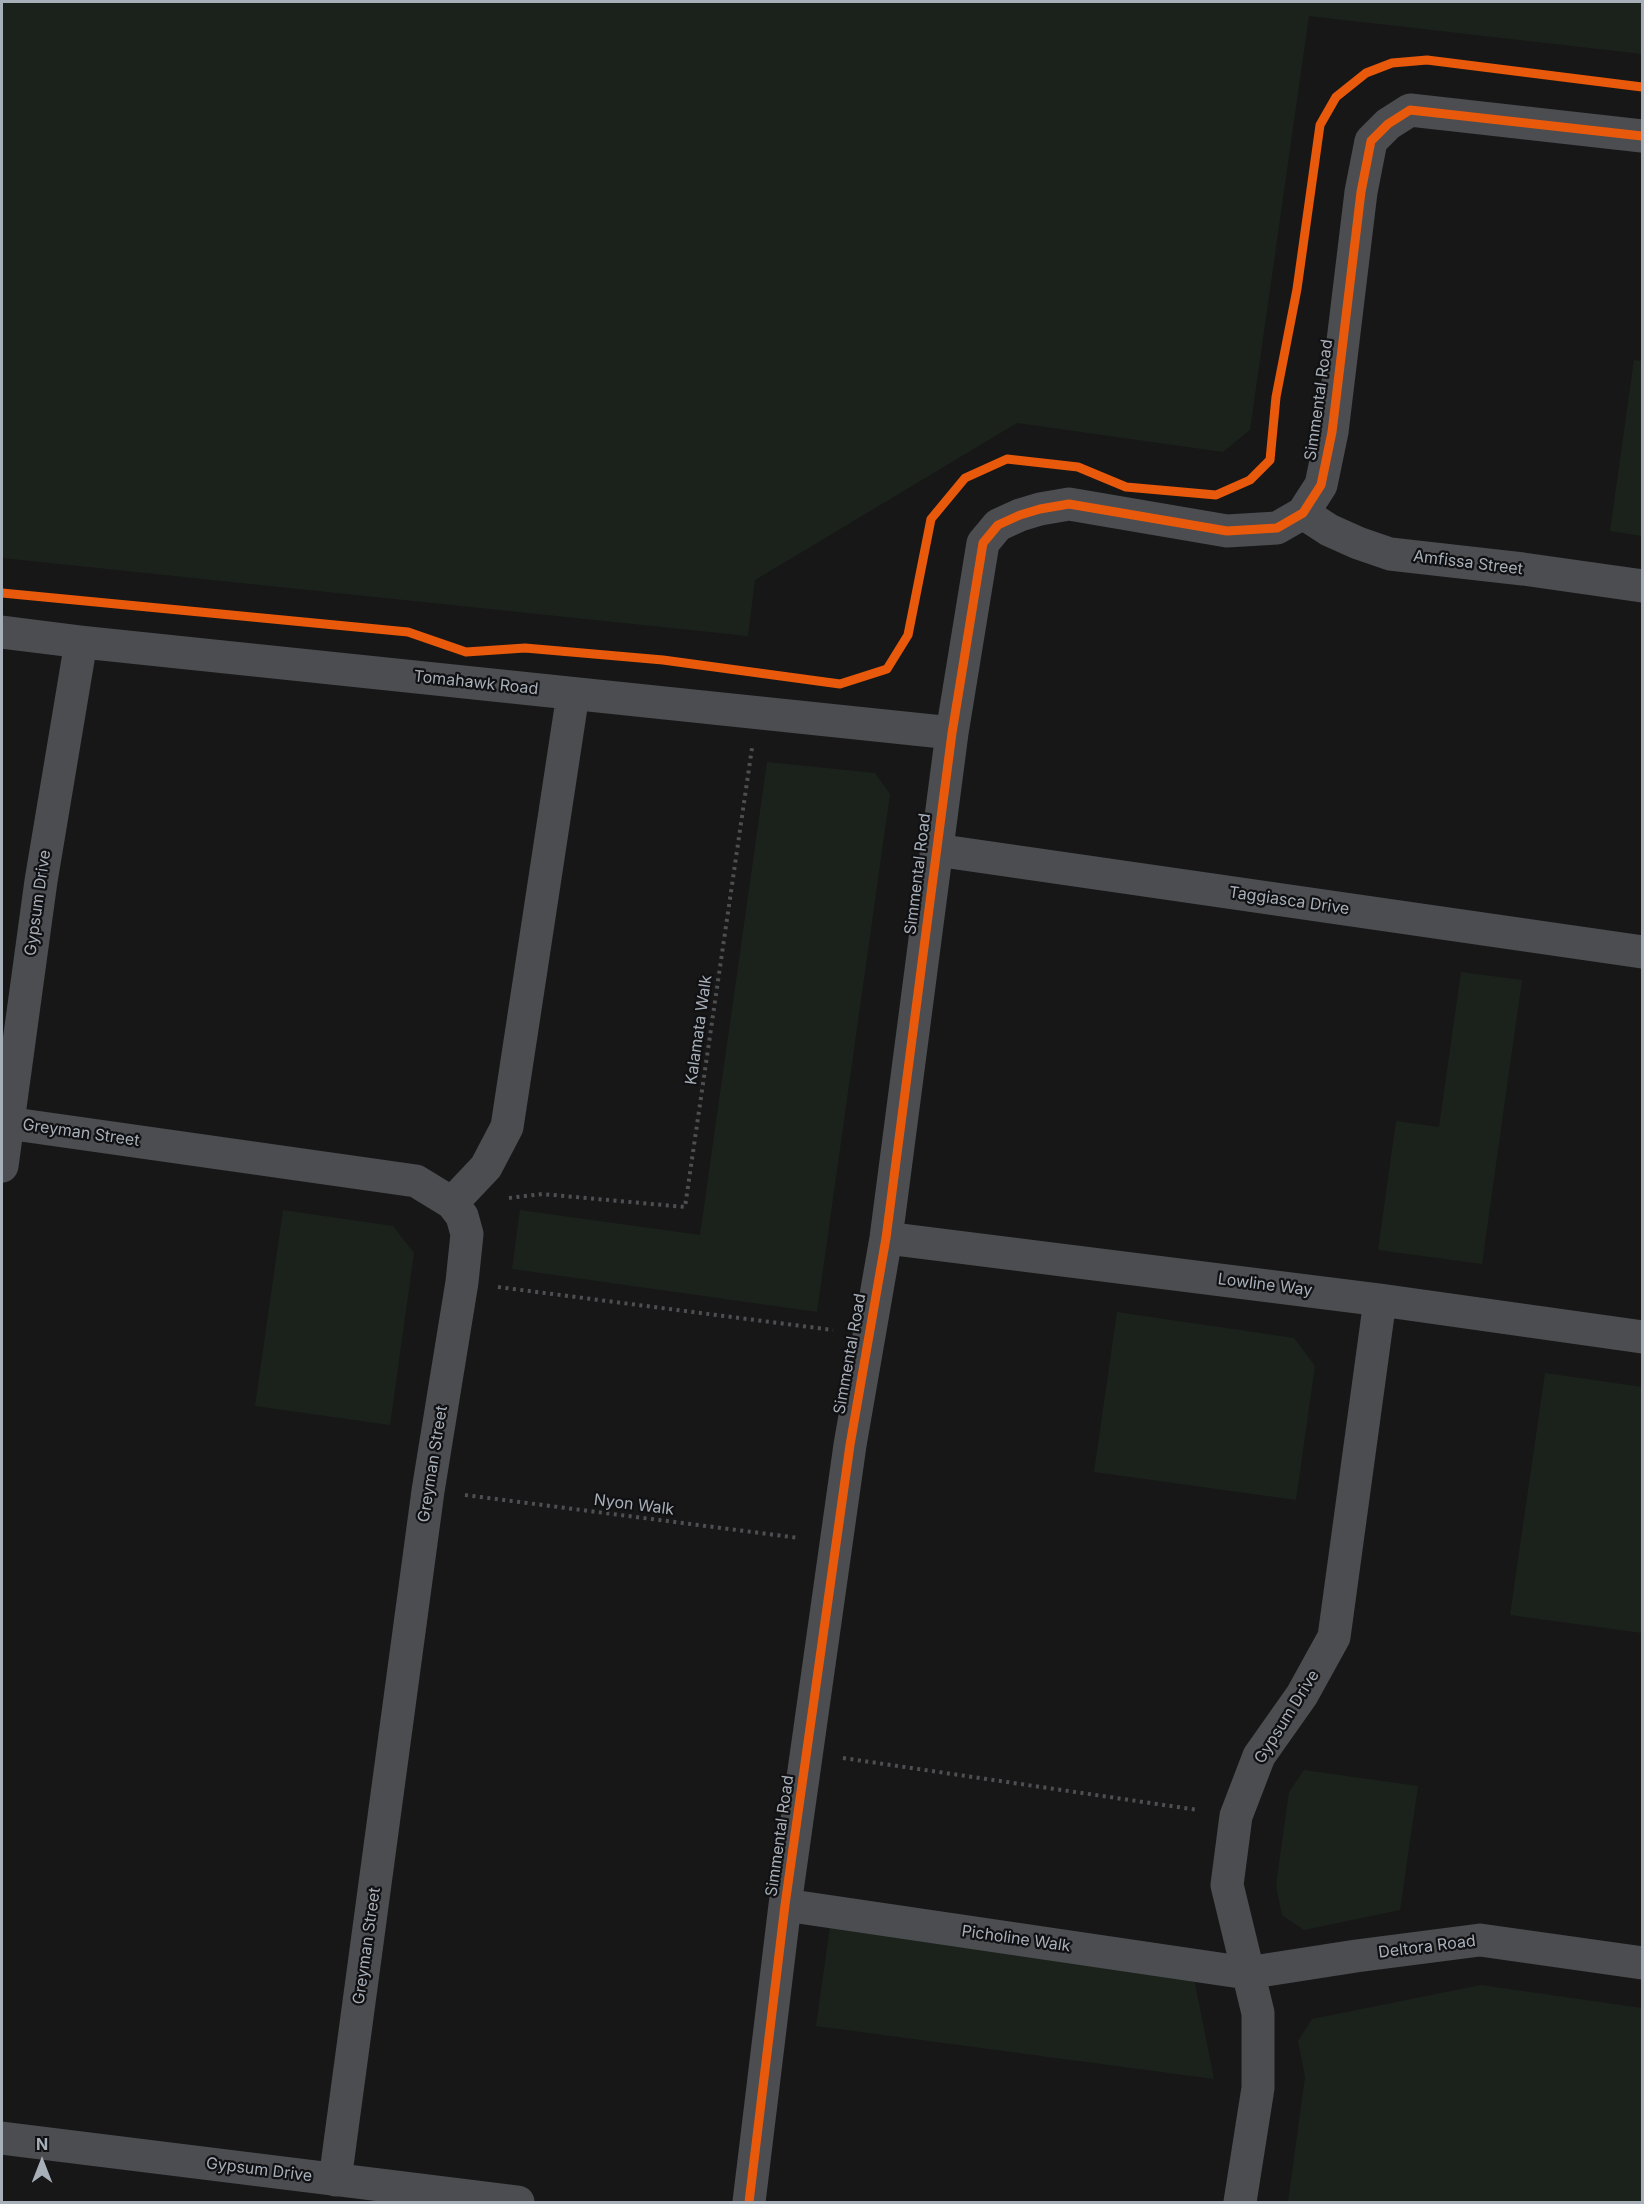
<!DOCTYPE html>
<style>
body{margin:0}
#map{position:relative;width:1644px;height:2204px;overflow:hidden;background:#171717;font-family:Inter,sans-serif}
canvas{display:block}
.frame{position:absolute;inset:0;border:3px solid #a7afb9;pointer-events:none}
.north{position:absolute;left:12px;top:2132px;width:60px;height:60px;-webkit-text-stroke:4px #111113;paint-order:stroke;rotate:0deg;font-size:16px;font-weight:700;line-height:24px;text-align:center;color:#a7afb9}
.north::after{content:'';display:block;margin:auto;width:21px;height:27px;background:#a7afb9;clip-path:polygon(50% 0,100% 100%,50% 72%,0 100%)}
</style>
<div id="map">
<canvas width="1644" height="2204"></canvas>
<div class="frame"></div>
<div class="north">N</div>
</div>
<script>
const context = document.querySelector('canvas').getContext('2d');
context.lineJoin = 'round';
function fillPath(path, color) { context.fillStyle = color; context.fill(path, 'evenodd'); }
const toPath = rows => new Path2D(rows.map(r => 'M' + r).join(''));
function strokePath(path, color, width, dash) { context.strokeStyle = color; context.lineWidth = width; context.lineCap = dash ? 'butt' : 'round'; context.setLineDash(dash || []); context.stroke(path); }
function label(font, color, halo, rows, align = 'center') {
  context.font = font + ' Inter,sans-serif'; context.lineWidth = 4.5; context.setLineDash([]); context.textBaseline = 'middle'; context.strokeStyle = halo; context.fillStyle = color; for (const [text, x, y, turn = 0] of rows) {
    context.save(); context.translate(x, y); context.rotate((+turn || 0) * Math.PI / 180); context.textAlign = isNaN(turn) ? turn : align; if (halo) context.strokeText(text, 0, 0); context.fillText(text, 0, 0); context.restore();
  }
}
const green = toPath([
 [2,2,1642,2,1642,54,1309,16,1250,430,1223,452,1017,423,755,580,748,636,2,558],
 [1634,360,1642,361,1642,536,1610,531],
 [767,762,875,773,890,794,817,1312,512,1269,520,1210,700,1235],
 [1461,972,1522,980,1482,1264,1378,1250,1396,1121,1439,1127],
 [283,1210,393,1226,414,1253,390,1425,255,1406],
 [1117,1312,1294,1338,1315,1366,1296,1500,1094,1472],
 [1545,1373,1642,1387,1642,1633,1510,1615],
 [1304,1770,1418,1786,1400,1910,1304,1930,1282,1915,1276,1885,1289,1792],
 [830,1927,1194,1978,1214,2079,816,2026],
 [1481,1985,1642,2008,1642,2202,1288,2202,1305,2077,1298,2041,1312,2019]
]);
const path = toPath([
 [509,1198,542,1194,685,1207,752,748],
 [498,1287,833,1330],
 [465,1495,799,1538],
 [843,1758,1198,1810]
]);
const minor = toPath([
 [1303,513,1329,530,1358,543,1390,554,1523,569,1642,586],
 [2,632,81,642,952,733],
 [936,850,1642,952],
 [7,1123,416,1181,452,1203,462,1216,467,1234,462,1282,428,1491,335,2180],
 [2,1166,41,881,81,642],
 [452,1203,486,1167,507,1127,573,694],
 [886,1238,1380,1300,1642,1337],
 [785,1905,1247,1973,1356,1956,1480,1940,1642,1963],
 [2,2138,518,2202],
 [749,2202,785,1905,850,1445,886,1238,952,733,983,543,998,525,1020,515,1040,509,1069,504,1227,531,1277,528,1303,513,1321,485,1332,432,1361,192,1371,141,1388,124,1410,110,1642,136],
 [1240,2202,1258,2088,1258,2013,1227,1885,1236,1816,1259,1756,1302,1695,1334,1637,1380,1300]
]);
const cycleway = toPath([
 [2,593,408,632,466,652,525,648,663,660,840,684,887,669,908,635,931,519,965,478,1007,459,1078,467,1126,487,1216,495,1250,480,1270,460,1276,397,1297,289,1320,125,1336,97,1366,73,1392,63,1427,60,1642,87],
 [749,2202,785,1905,850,1445,886,1238,952,733,983,543,998,525,1020,515,1040,509,1069,504,1227,531,1277,528,1303,513,1321,485,1332,432,1361,192,1371,141,1388,124,1410,110,1642,136]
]);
const streetNames = [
 ["Simmental Road",1319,400,-82],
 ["Amfissa Street",1468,563,7],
 ["Tomahawk Road",476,683,6],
 ["Simmental Road",918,874,-83],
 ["Taggiasca Drive",1289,901,8],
 ["Gypsum Drive",38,903,-82],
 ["Kalamata Walk",699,1030,-82],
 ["Greyman Street",81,1133,8],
 ["Lowline Way",1265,1285,7],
 ["Simmental Road",850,1354,-80],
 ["Greyman Street",433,1464,-81],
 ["Nyon Walk",634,1505,7],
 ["Gypsum Drive",1287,1717,-58],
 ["Simmental Road",780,1836,-82],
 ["Picholine Walk",1016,1939,8],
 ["Greyman Street",367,1946,-82],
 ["Deltora Road",1427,1947,-7],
 ["Gypsum Drive",259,2170,7]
];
fillPath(green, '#1b221b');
strokePath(path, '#4d4f52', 4, [3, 4.5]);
strokePath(minor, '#4b4d50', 33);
strokePath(cycleway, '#e8590c', 9);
label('16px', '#a7afb9', '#111113', streetNames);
</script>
